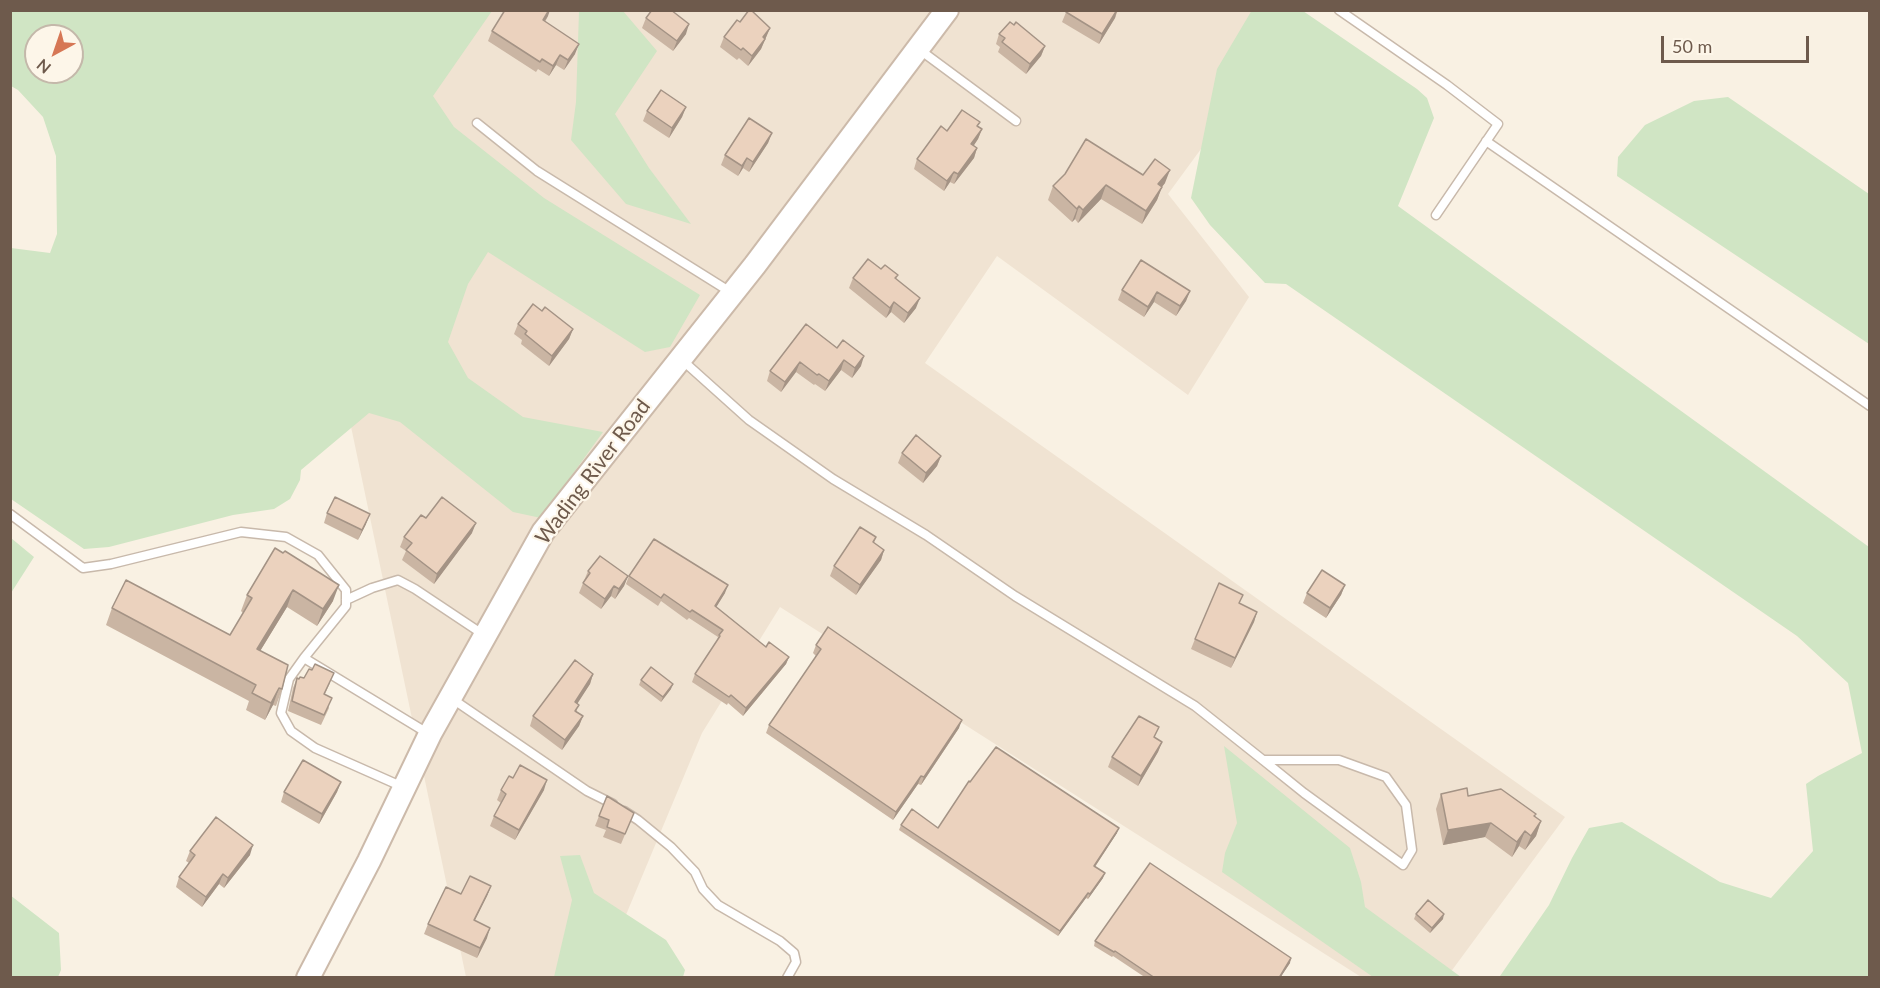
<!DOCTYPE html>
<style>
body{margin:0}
#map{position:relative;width:1880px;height:988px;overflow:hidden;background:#f9f1e3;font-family:Lato,sans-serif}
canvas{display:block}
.frame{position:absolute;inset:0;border:12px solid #6e5a4c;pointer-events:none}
.north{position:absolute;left:24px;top:24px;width:60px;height:60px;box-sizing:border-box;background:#fdf6e9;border:2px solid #c4b8aa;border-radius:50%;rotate:220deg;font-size:16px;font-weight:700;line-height:24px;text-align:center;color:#6e5a4c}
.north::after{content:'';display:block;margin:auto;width:21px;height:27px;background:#d67755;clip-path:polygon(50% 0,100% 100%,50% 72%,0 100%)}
.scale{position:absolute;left:1661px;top:36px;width:148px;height:27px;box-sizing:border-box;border:3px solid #6e5a4c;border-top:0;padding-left:8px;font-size:18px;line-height:21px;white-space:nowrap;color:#6e5a4c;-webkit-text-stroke:4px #fdf6e9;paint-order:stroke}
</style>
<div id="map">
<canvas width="1880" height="988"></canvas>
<div class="frame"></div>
<div class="north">N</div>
<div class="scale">50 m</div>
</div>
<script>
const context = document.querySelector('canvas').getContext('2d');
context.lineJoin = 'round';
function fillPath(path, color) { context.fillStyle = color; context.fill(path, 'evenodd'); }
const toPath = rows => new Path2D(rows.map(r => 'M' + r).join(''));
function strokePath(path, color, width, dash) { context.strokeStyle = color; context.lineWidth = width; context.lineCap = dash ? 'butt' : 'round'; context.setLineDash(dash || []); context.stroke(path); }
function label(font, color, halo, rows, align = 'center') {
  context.font = font + ' Lato,sans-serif'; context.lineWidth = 4.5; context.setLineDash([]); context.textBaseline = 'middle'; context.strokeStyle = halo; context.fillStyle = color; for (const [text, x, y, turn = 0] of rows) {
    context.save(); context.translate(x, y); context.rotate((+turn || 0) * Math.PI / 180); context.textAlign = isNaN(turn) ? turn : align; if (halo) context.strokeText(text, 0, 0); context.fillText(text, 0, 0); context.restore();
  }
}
const residential = toPath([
 [409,11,1302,11,1168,194,1249,297,1188,395,997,256,925,363,1565,817,1447,977,1361,977,780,607,702,733,600,977,466,977,302,192]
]);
const green = toPath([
 [1252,10,1303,11,1417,89,1427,98,1434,118,1398,206,1869,547,1869,977,1489,977,1500,976,1549,905,1572,858,1589,828,1622,822,1720,882,1771,898,1813,851,1806,784,1818,776,1862,753,1848,683,1797,636,1286,284,1265,283,1210,225,1191,198,1217,69],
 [11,11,492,11,433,96,454,127,544,198,700,295,670,347,645,352,488,252,468,284,448,342,468,378,523,417,603,432,541,518,513,512,400,422,369,413,301,470,300,480,290,499,274,509,233,515,109,547,84,549,11,499,11,248,50,253,57,234,56,156,43,117,18,90,11,86],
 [36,36,72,36,72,72,36,72],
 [579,11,623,11,657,51,615,114,649,168,691,224,626,204,571,140,576,102],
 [1728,97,1869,194,1869,344,1617,176,1618,157,1645,125,1694,101],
 [11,538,34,557,11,593],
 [1224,746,1350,848,1361,882,1365,907,1461,977,1373,977,1222,872,1225,853,1237,823],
 [580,855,594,893,666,940,685,970,683,977,554,977,572,900,560,856],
 [10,895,59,933,61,970,58,977,11,977]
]);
const service = toPath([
 [1339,10,1447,85,1498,124,1436,215],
 [920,50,1016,121],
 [477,123,537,171,732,293],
 [1486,141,1870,406],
 [681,359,749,420,833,479,926,535,1015,596,1195,706,1263,760,1304,793,1403,865,1412,850,1406,805,1386,777,1339,760,1263,760],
 [10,514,83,568,111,564,241,532,286,537,318,555,346,590,346,606,304,658,429,734],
 [346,600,372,588,398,580,415,589,484,635],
 [304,658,289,679,281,713,291,731,315,748,403,787],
 [451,698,587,791,613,804],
 [624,811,638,820,671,847,695,872,703,889,718,905,780,941,794,953,796,962,787,978]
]);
const secondary = toPath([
 [308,978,369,861,430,734,543,532,755,265,947,10]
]);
const wall = toPath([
 [1067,10,1118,10,1115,18,1099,44,1062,22],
 [548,16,545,22,575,54,564,70,556,65,549,76,538,69,536,72,488,41,492,31],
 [646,18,686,34,673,51,642,28],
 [740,22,770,28,761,49,748,66,739,58,737,60,720,47,724,37],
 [999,34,1045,46,1041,56,1026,74,998,52,1000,47,996,44],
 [686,107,682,117,669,138,643,121,647,111],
 [978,127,982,129,978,139,974,145,977,148,974,158,954,184,950,182,944,191,914,169,917,159,947,131],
 [772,133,768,143,749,172,743,168,738,176,721,165,725,155],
 [1143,175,1165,183,1162,187,1157,200,1142,224,1101,199,1078,223,1075,219,1072,222,1048,200,1053,186],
 [881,269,898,275,896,279,916,308,904,323,891,312,886,318,849,288,853,278],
 [1122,290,1190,291,1186,301,1176,316,1154,302,1144,317,1118,300],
 [542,311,573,329,569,339,549,366,521,344,522,340,514,334,518,324],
 [806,324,861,366,852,378,841,370,825,391,815,384,814,385,796,372,781,392,767,381,770,371],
 [902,453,941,456,937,466,923,483,898,463],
 [327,513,366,524,358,540,324,523],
 [426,518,472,533,434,584,402,560,406,551,400,547,404,537],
 [876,537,874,543,884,550,881,560,856,595,830,576,834,566],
 [275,548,333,601,317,626,287,607,260,651,282,689,276,706,273,705,265,720,246,710,249,701,106,625,112,608,230,635,243,613,241,611,247,595],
 [588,571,628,576,624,586,615,599,611,596,601,609,579,593],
 [629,576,725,593,716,607,766,647,789,657,786,664,743,716,728,703,727,705,692,682,695,674,717,642,718,637,689,618,687,620,661,601,658,606,626,584],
 [1345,585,1341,595,1326,618,1303,603,1307,593],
 [1240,604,1257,612,1254,622,1231,668,1191,649,1195,639],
 [816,645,959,728,921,785,918,784,893,820,766,733,769,725,816,656,813,653],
 [593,674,590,684,577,703,577,712,583,716,579,726,562,750,530,726,533,716],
 [297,678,299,679,304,678,330,683,325,694,329,708,321,725,288,711,293,688],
 [641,680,671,689,661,702,639,685],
 [1155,738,1162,742,1158,752,1138,786,1108,767,1112,757],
 [513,778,544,790,515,840,490,826,494,816,501,803,497,800,501,790],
 [341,782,337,792,319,824,281,802,284,792],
 [1441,794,1468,796,1535,816,1541,821,1536,836,1525,850,1519,846,1512,857,1485,837,1443,845,1436,809],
 [607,796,634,813,621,844,603,837,606,830,595,826],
 [901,825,938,828,1117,833,1095,867,1103,878,1088,899,1086,898,1058,936,899,830],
 [190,851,250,855,224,888,219,884,202,907,176,887,179,877,189,863,186,861],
 [491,886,487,896,475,920,487,938,477,958,424,934,428,924,461,894],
 [1416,914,1443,919,1430,933,1414,919],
 [1095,941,1290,963,1280,978,1146,978,1113,956,1112,957,1094,946]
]);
const shadedWall = toPath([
 [549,10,550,10,548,16,539,30,543,20],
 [1117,10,1115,18,1099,44,1102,34],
 [689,24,686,34,673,51,677,41],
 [770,28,761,49,748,66,752,56,763,37],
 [579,44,575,54,564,70,568,60],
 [1045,46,1041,56,1026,74,1030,64],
 [560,55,556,65,549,76,553,66],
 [686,107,682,117,669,138,672,128],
 [982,129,978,139,968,154,971,144],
 [772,133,768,143,749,172,753,162],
 [977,148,974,158,954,184,958,174],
 [747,158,743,168,738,176,742,166],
 [1170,170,1165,183,1153,198,1158,184],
 [954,172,950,182,944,191,947,181],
 [1106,185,1101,199,1078,223,1083,210],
 [1162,187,1157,200,1142,224,1146,211],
 [1079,206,1075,219,1072,222,1077,209],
 [1190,291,1186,301,1176,316,1180,306],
 [1157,292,1154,302,1144,317,1148,307],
 [920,298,916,308,904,323,908,313],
 [894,302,891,312,886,318,890,308],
 [573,329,569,339,549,366,552,356],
 [864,356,861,366,852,378,855,368],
 [844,360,841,370,825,391,829,381],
 [800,362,796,372,781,392,785,382],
 [941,456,937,466,923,483,926,473],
 [370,514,366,524,358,540,362,530],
 [476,523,472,533,434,584,437,574],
 [884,550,881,560,856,595,860,585],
 [628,576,624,586,615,599,619,589],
 [339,585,333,601,317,626,323,609],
 [728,585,725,593,712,614,715,606],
 [1345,585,1341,595,1326,618,1330,608],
 [614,586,611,596,601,609,605,599],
 [293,590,287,607,251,666,257,649],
 [1257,612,1254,622,1231,668,1235,658],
 [789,657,786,664,743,716,746,708],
 [593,674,590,684,572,712,575,702],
 [673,684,671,689,661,702,663,697],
 [279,688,273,705,265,720,271,703],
 [583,716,579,726,562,750,565,740],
 [962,720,959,728,921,785,924,777],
 [1162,742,1158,752,1138,786,1141,776],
 [921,776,918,784,893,820,896,812],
 [547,780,544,790,515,840,519,830],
 [341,782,337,792,319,824,322,814],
 [1541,821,1536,836,1525,850,1531,836],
 [1491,823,1485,837,1443,845,1448,830],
 [1119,828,1117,833,1092,871,1094,866],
 [1525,831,1519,846,1512,857,1517,842],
 [253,845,250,855,224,888,228,878],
 [1105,873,1103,878,1088,899,1090,894],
 [223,874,219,884,202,907,206,897],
 [491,886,487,896,470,930,474,920],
 [1088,893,1086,898,1058,936,1060,931],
 [1444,914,1443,919,1430,933,1432,928],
 [490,928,487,938,477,958,480,948],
 [1291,958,1290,963,1280,978,1279,978]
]);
const building = toPath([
 [505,10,549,10,543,20,579,44,568,60,560,55,553,66,542,59,540,62,492,31,505,10],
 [652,10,671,10,689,24,677,41,646,18,652,10],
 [749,10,751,10,770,28,763,37,765,39,752,56,743,48,741,50,724,37,737,20,740,22,749,10],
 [1067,10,1117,10,1102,34,1066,12,1067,10],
 [1010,22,1014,25,1016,22,1045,46,1030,64,1002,42,1005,38,999,34,1010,22],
 [661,90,686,107,672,128,647,111,661,90],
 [962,110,980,122,977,126,982,129,971,144,977,148,958,174,954,172,947,181,917,159,941,126,947,131,962,110],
 [749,118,772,133,753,162,747,158,742,166,725,155,749,118],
 [1086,139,1143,175,1155,159,1170,170,1158,184,1162,187,1146,211,1106,185,1083,210,1079,206,1077,209,1053,186,1065,174,1086,139],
 [868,259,881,269,885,265,898,275,895,278,920,298,908,313,894,302,890,308,853,278,868,259],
 [1141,260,1190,291,1180,306,1157,292,1148,307,1122,290,1141,260],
 [533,304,542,311,545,307,573,329,552,356,525,334,527,331,518,324,533,304],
 [806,324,837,348,843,340,864,356,855,368,844,360,829,381,819,374,817,375,800,362,785,382,770,371,806,324],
 [916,435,941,456,926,473,902,453,916,435],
 [335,497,370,514,362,530,327,513,335,497],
 [442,497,476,523,437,574,406,550,412,543,404,537,421,515,426,518,442,497],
 [860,527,876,537,873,542,884,550,860,585,834,566,860,527],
 [654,539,728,585,715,606,766,647,769,642,789,657,746,708,731,695,729,697,695,674,720,636,719,635,723,630,692,610,690,612,664,594,661,598,629,576,654,539],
 [275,548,283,553,285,551,339,585,323,609,293,590,257,649,288,665,282,689,279,688,271,703,252,693,256,685,112,608,126,580,230,635,252,598,247,595,275,548],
 [600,556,628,576,619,589,614,586,605,599,583,583,590,573,588,571,600,556],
 [1322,570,1345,585,1330,608,1307,593,1322,570],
 [1219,583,1243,595,1239,603,1257,612,1235,658,1195,639,1219,583],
 [828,627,962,720,924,777,921,776,896,812,769,725,821,649,816,645,828,627],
 [575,660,593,674,575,702,579,705,575,711,583,716,565,740,533,716,575,660],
 [315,664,334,673,324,694,332,698,324,715,292,701,297,678,299,679,300,677,304,678,309,669,312,670,315,664],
 [651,667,673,684,663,697,641,680,651,667],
 [1139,716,1159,727,1154,737,1162,742,1141,776,1112,757,1139,716],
 [996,747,1119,828,1094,866,1105,873,1090,894,1088,893,1060,931,901,825,912,809,938,828,969,781,970,782,996,747],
 [303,760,341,782,322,814,284,792,303,760],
 [520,765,547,780,519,830,494,816,506,794,501,790,509,776,513,778,520,765],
 [1467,788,1468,796,1501,789,1536,814,1534,816,1541,821,1531,836,1525,831,1517,842,1491,823,1448,830,1441,794,1467,788],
 [607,796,634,813,625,834,607,827,609,820,599,816,607,796],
 [216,817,253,845,228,878,223,874,206,897,179,877,195,855,190,851,216,817],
 [1150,863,1291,958,1279,978,1155,978,1115,951,1114,952,1095,941,1150,863],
 [470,876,491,886,474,920,490,928,480,948,428,924,446,887,461,894,470,876],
 [1428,900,1444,914,1432,928,1416,914,1428,900]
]);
const streetNames = [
 ["Wading River Road",593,472,-53]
];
fillPath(residential, '#f0e3d2');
fillPath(green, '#d0e5c4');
strokePath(service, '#c8b9ab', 11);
strokePath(secondary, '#ccbaaa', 26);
strokePath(service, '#fff', 8);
strokePath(secondary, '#fff', 22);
fillPath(wall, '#cab5a3');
fillPath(shadedWall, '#a49385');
fillPath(building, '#ebd2be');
strokePath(building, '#a49385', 1.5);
label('21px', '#6e5a4c', '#fdf6e9', streetNames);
</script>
